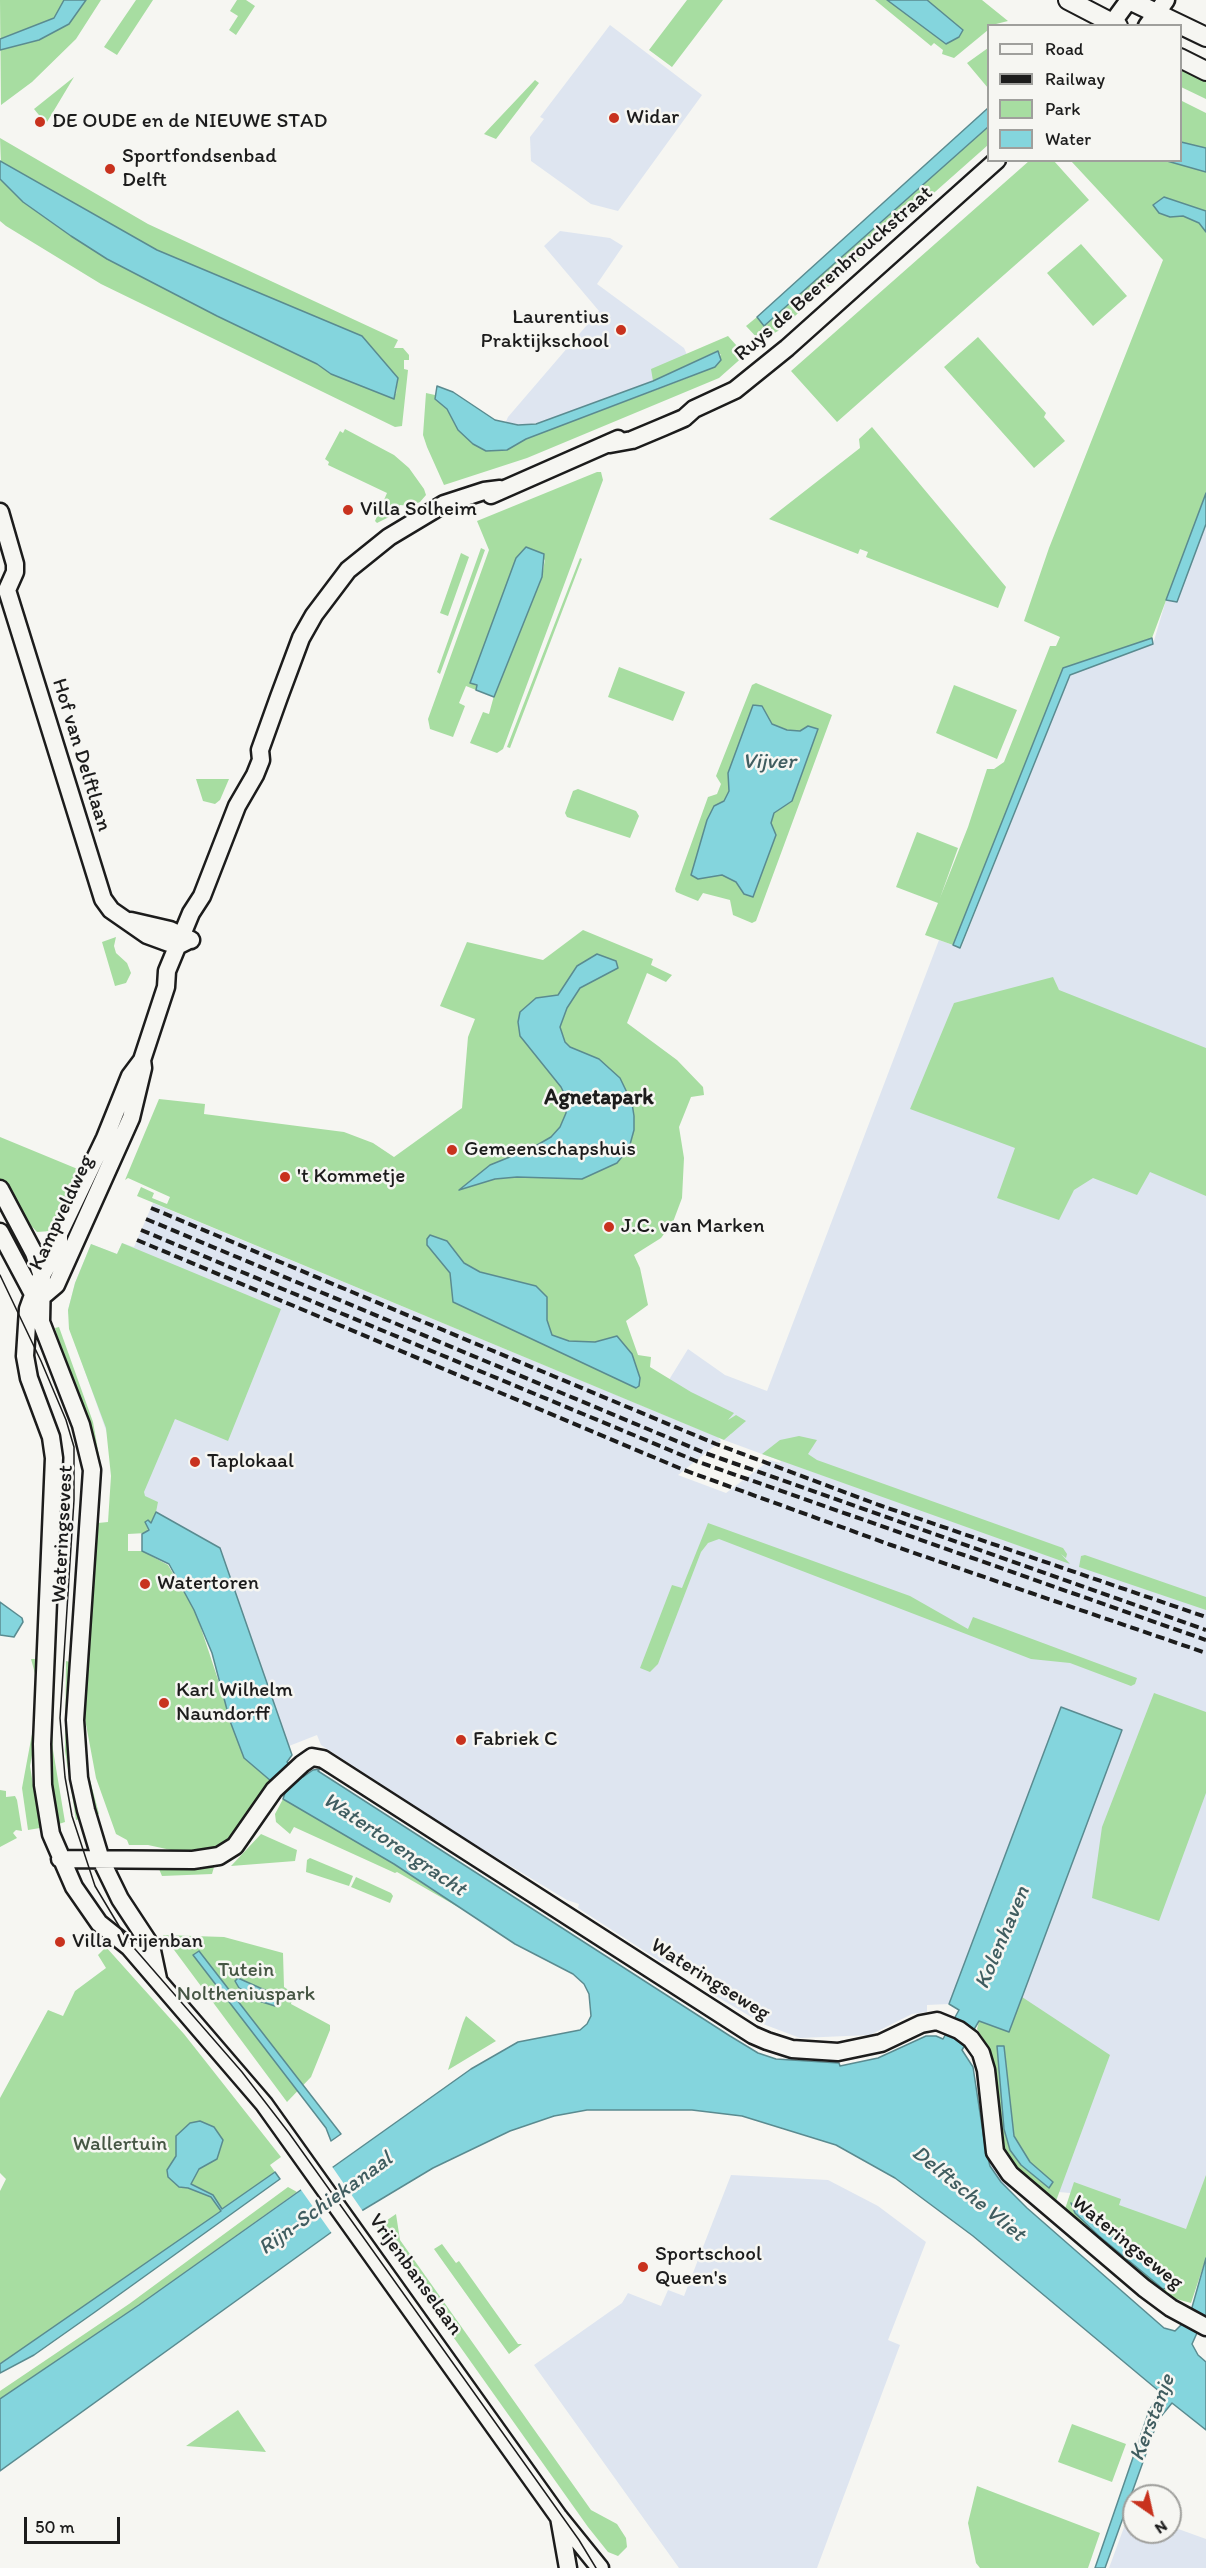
<!DOCTYPE html>
<style>
body{margin:0}
#map{position:relative;width:1206px;height:2568px;overflow:hidden;background:#f6f6f2;font-family:Itim,sans-serif}
canvas{display:block}
.legend{position:absolute;left:987px;top:24px;width:195px;height:138px;box-sizing:border-box;background:#f6f6f2;border:2px solid #9f9f9c;margin:0;padding:8px 10px;list-style:none;font-size:18px;color:#1c1c1c}
.legend li{display:flex;align-items:center;gap:12px;height:30px}
.legend b{width:30px;border:2px solid #9f9f9c}
.north{position:absolute;left:1122px;top:2484px;width:60px;height:60px;box-sizing:border-box;background:#f6f6f2;border:2px solid #9f9f9c;border-radius:50%;rotate:146deg;font-size:16px;font-weight:700;line-height:24px;text-align:center;color:#1c1c1c}
.north::after{content:'';display:block;margin:auto;width:21px;height:27px;background:#c8321e;clip-path:polygon(50% 0,100% 100%,50% 72%,0 100%)}
.scale{position:absolute;left:24px;top:2517px;width:96px;height:27px;box-sizing:border-box;border:3px solid #1c1c1c;border-top:0;padding-left:8px;font-size:18px;line-height:21px;white-space:nowrap;color:#1c1c1c;-webkit-text-stroke:4px #f6f6f2;paint-order:stroke}
</style>
<div id="map">
<canvas width="1206" height="2568"></canvas>
<ul class="legend">
<li><b style="height:8px;background:#f6f6f2"></b>Road</li>
<li><b style="height:8px;background:#1c1c1c"></b>Railway</li>
<li><b style="height:16px;background:#a7dda1"></b>Park</li>
<li><b style="height:16px;background:#84d5dd"></b>Water</li>
</ul>
<div class="north">N</div>
<div class="scale">50 m</div>
</div>
<script>
const context = document.querySelector('canvas').getContext('2d');
context.lineJoin = 'round';
function fillPath(path, color) { context.fillStyle = color; context.fill(path, 'evenodd'); }
const toPath = rows => new Path2D(rows.map(r => 'M' + r).join(''));
function strokePath(path, color, width, dash) { context.strokeStyle = color; context.lineWidth = width; context.lineCap = dash ? 'butt' : 'round'; context.setLineDash(dash || []); context.stroke(path); }
function label(font, color, halo, rows, align = 'center') {
  context.font = font + ' Itim,sans-serif'; context.lineWidth = 5; context.setLineDash([]); context.textBaseline = 'middle'; context.strokeStyle = halo; context.fillStyle = color; for (const [text, x, y, turn = 0] of rows) {
    context.save(); context.translate(x, y); context.rotate((+turn || 0) * Math.PI / 180); context.textAlign = isNaN(turn) ? turn : align; if (halo) context.strokeText(text, 0, 0); context.fillText(text, 0, 0); context.restore();
  }
}
const built = toPath([
 [610,25,702,95,618,211,591,204,531,161,530,137,544,119,540,117],
 [560,231,610,238,623,246,597,284,684,348,692,366,562,421,504,426,508,417,599,311,544,246],
 [1206,524,1206,2240,1070,2193,990,2186,978,2067,996,2029,949,2004,927,2005,927,2012,912,2014,870,2035,800,2038,763,2024,709,1992,706,1982,709,1976,660,1961,578,1908,579,1904,567,1900,474,1844,321,1745,317,1735,289,1746,209,1561,147,1532,145,1522,156,1512,134,1509,72,1335,68,1310,75,1283,91,1244,117,1254,122,1243,134,1247,153,1203,718,1437,721,1441,678,1475,726,1493,770,1460,780,1463,781,1461,724,1440,731,1434,667,1383,688,1349,725,1375,767,1391,939,940,961,948,1070,675,1153,644,1166,600,1177,602],
 [731,2175,828,2180,878,2206,926,2242,888,2340,900,2345,817,2568,679,2568,534,2365,622,2303,628,2293,661,2306,668,2290,684,2296],
 [1130,2511,1134,2513,1134,2532,1170,2532,1170,2526,1206,2539,1206,2568,1109,2568]
]);
const green = toPath([
 [0,0,101,0,76,39,32,82,1,105],
 [136,0,153,0,117,55,104,47],
 [237,0,246,0,255,6,236,35,229,30,238,16,230,11],
 [687,0,723,0,672,67,649,50],
 [875,0,887,0,946,44,959,37,963,30,927,0,982,0,1008,21,988,26,988,30,954,58,942,54,943,50,934,43,931,46],
 [988,48,988,88,967,63],
 [1180,66,1206,80,1206,99,1181,87],
 [74,77,47,122,43,120,34,109],
 [535,80,539,83,496,139,484,134],
 [1180,100,1206,113,1206,148,1181,142],
 [988,127,988,145,778,331,760,341,746,326,757,317,764,326],
 [0,138,148,224,398,340,394,348,403,348,409,355,409,360,404,360,404,369,408,370,402,426,395,427,101,284,6,226,0,221,0,179,23,202,71,236,149,281,317,364,331,374,396,394,398,378,355,333,192,267,130,237,1,163],
 [1180,160,1206,166,1206,493,1152,638,1063,670,953,945,925,935,938,903,896,887,917,832,958,848,940,898,968,827,987,769,994,769,1004,762,1050,646,1056,646,1060,637,1024,621,1049,548,1163,260,1071,161],
 [1029,161,1054,161,1089,200,837,422,791,371],
 [1081,244,1127,296,1093,326,1047,273],
 [728,336,745,355,719,378,527,458,444,485,427,447,423,435,426,393,435,395,435,399,447,409,458,430,508,449,526,439,690,377,721,355,717,351,653,381,651,369],
 [978,337,1046,413,1044,417,1065,441,1034,468,944,367],
 [872,427,1006,587,998,608,866,557,868,552,860,549,858,554,769,519,860,448,859,439],
 [345,429,394,455,409,468,424,489,426,495,420,502,410,506,400,505,395,514,377,523,375,521,387,493,328,465,329,462,325,459,340,431,343,433],
 [597,472,601,472,603,480,503,749,497,753,470,743,483,712,489,714,495,692,542,577,545,559,471,683,478,685,476,690,466,686,459,703,465,706,453,737,430,729,428,719,489,550,477,521],
 [481,548,485,550,440,674,437,672],
 [461,553,469,557,448,616,440,613],
 [580,558,582,559,510,748,507,747],
 [619,667,685,692,673,721,608,697],
 [756,683,832,715,756,921,752,923,733,915,730,900,703,893,698,901,676,892,675,889,708,797,717,794,721,784,716,776,752,685],
 [954,685,1017,710,997,759,936,733],
 [196,779,229,779,220,800,215,804,203,801],
 [578,789,636,811,639,816,630,838,567,817,565,813,573,791],
 [583,930,653,959,651,965,672,975,666,982,647,973,627,1023,677,1060,703,1087,704,1095,691,1097,679,1127,684,1158,682,1198,673,1222,661,1238,634,1255,640,1268,648,1305,626,1321,638,1355,651,1357,650,1367,691,1392,734,1413,728,1420,736,1415,746,1421,724,1440,137,1196,141,1187,154,1193,152,1198,167,1204,170,1197,128,1178,125,1180,159,1099,205,1104,204,1114,344,1132,373,1143,394,1157,462,1108,468,1037,475,1019,440,1006,467,942,543,960],
 [116,937,114,946,116,953,127,963,131,973,126,983,115,986,102,942],
 [1053,977,1059,990,1206,1048,1206,1196,1150,1172,1137,1195,1093,1178,1074,1190,1059,1220,997,1198,1015,1148,910,1109,954,1003],
 [0,1137,80,1170,57,1225,51,1231,37,1232,17,1211,0,1179],
 [122,1243,281,1309,228,1441,175,1419,144,1492,145,1496,158,1502,156,1512,146,1533,128,1534,128,1551,142,1551,168,1565,195,1610,244,1758,274,1782,231,1840,209,1850,171,1850,148,1845,129,1845,127,1840,116,1834,96,1778,85,1719,85,1701,83,1722,86,1765,99,1814,91,1816,81,1765,95,1472,101,1471,98,1523,108,1522,111,1476,106,1428,69,1329,68,1310,75,1283,91,1244,117,1254],
 [59,1327,93,1422,101,1467,95,1468,89,1419,57,1335,55,1328],
 [799,1436,817,1440,808,1454,817,1460,1063,1548,1067,1554,1066,1558,1061,1554,1070,1564,762,1454,780,1440],
 [708,1523,910,1596,968,1629,973,1617,1137,1678,1135,1684,1131,1686,1070,1663,1031,1659,719,1539,708,1543,701,1552,658,1664,650,1672,640,1668,672,1585,682,1588],
 [1085,1555,1206,1597,1206,1610,1079,1567,1081,1556],
 [31,1659,41,1659,39,1718,30,1766,40,1828,28,1830,22,1788,37,1707,37,1681],
 [49,1659,53,1750,65,1822,59,1824,50,1782],
 [66,1661,70,1662,66,1718,84,1818,76,1820,65,1751],
 [1154,1693,1206,1712,1206,1793,1159,1921,1092,1898,1102,1827],
 [0,1790,6,1791,6,1797,15,1796,17,1800,22,1831,16,1830,13,1833,17,1838,0,1847],
 [283,1799,394,1864,472,1915,397,1872,395,1873,294,1827,290,1834,276,1822,275,1814],
 [261,1834,297,1850,295,1861,231,1866],
 [310,1858,353,1876,349,1886,306,1872,307,1860],
 [214,1867,212,1874,162,1876,159,1869],
 [356,1877,391,1893,393,1896,390,1903,351,1887],
 [163,1935,224,1937,283,1953,284,1987,293,1993,291,2004,330,2025,330,2030,311,2077,287,2102],
 [106,1947,184,2034,281,2157,270,2165,280,2179,95,2312,34,2355,0,2373,0,2191,6,2179,0,2173,0,2098,48,2010,63,2016,75,1991,106,1968,98,1955],
 [1022,1997,1110,2055,1056,2201,1019,2170,1005,2148,994,2062,989,2048,977,2029,979,2021,1009,2032],
 [997,2046,1004,2046,1014,2136,1030,2162,1053,2182,1049,2188,1010,2150,1004,2129],
 [466,2016,496,2041,448,2070,463,2023],
 [1206,2175,1206,2258,1191,2303,1169,2297,1159,2290,1065,2209,1074,2182,1121,2199,1119,2205,1186,2229],
 [1070,2205,1167,2288,1163,2289,1075,2213],
 [288,2187,297,2192,139,2305,0,2399,0,2391,129,2304],
 [396,2214,400,2240,591,2510,617,2524,626,2538,627,2547,618,2556,608,2552,588,2527,388,2245,377,2227],
 [442,2244,456,2263,459,2261,518,2344,522,2344,509,2354,434,2249],
 [238,2410,266,2452,186,2446],
 [1072,2424,1126,2444,1112,2482,1058,2462],
 [977,2486,1100,2533,1088,2568,980,2568,976,2563,968,2523]
]);
const water = toPath([
 [64,0,86,0,69,24,39,40,0,50,0,39,54,18,64,0],
 [887,0,927,0,963,30,959,37,946,44,887,0],
 [988,108,988,127,764,326,757,317,988,108],
 [1181,142,1206,148,1206,172,1167,161,1180,160,1181,142],
 [0,161,157,250,362,336,398,378,394,399,331,374,317,364,217,316,107,259,71,236,23,202,0,179,0,161],
 [1164,197,1206,211,1206,232,1199,223,1183,216,1170,217,1159,213,1153,205,1164,197],
 [718,351,721,360,715,367,526,439,507,450,486,451,473,444,458,430,447,409,435,399,437,386,453,392,495,420,518,425,536,424,653,381,718,351],
 [1206,493,1206,524,1177,602,1166,600,1206,493],
 [526,547,544,554,542,577,494,697,476,690,477,685,470,683,516,558,526,547],
 [1152,638,1153,644,1070,675,960,948,953,945,1063,668,1152,638],
 [753,705,762,706,772,724,787,730,800,731,808,726,818,729,792,801,774,813,771,823,776,835,753,897,744,894,736,882,722,875,698,879,691,875,707,820,714,806,724,801,729,791,728,773,753,705],
 [597,954,616,961,618,968,580,988,567,1008,560,1027,565,1042,570,1047,599,1059,620,1078,632,1103,634,1116,634,1130,629,1148,617,1163,582,1179,517,1177,495,1179,459,1190,490,1165,532,1148,551,1137,560,1127,566,1113,567,1099,561,1087,520,1036,518,1022,520,1012,536,998,558,995,577,966,597,954],
 [430,1235,447,1241,464,1263,480,1272,536,1286,547,1297,547,1320,552,1335,569,1341,595,1342,617,1336,632,1354,640,1378,639,1386,636,1388,453,1302,450,1273,427,1245,427,1239,430,1235],
 [156,1512,220,1548,292,1755,287,1762,303,1777,313,1770,320,1769,318,1771,730,2036,758,2053,776,2059,839,2063,840,2066,878,2058,926,2036,936,2036,943,2039,959,2010,949,2004,1061,1707,1122,1730,1009,2032,979,2021,962,2050,973,2067,985,2146,990,2166,1001,2182,1027,2208,1164,2328,1175,2331,1181,2325,1187,2325,1206,2258,1206,2322,1202,2322,1192,2344,1198,2355,1206,2362,1206,2430,1172,2403,1158,2420,1105,2568,1095,2568,1149,2411,1160,2392,973,2236,895,2178,836,2145,742,2116,692,2110,587,2110,554,2116,510,2131,433,2168,358,2213,0,2471,0,2399,139,2305,471,2069,518,2042,580,2030,587,2024,591,2016,589,1994,584,1984,573,1974,515,1944,394,1864,283,1799,285,1793,244,1758,230,1721,212,1653,194,1610,169,1564,142,1551,142,1534,149,1530,145,1522,148,1520,151,1523,156,1512],
 [0,1602,22,1618,23,1622,14,1637,0,1635,0,1602],
 [199,1951,341,2134,331,2141,326,2128,193,1955,199,1951],
 [238,1978,278,1996,280,2003,275,2006,259,2001,239,1988,235,1981,238,1978],
 [997,2046,1004,2046,1014,2136,1030,2162,1053,2182,1049,2188,1021,2165,1010,2150,1004,2129,997,2046],
 [200,2121,214,2127,223,2140,217,2159,199,2169,191,2184,213,2195,222,2209,275,2172,280,2179,95,2312,34,2355,0,2373,0,2364,221,2211,211,2197,188,2188,179,2187,168,2177,167,2170,176,2156,176,2136,190,2123,200,2121],
 [1071,2203,1167,2281,1167,2288,1163,2289,1099,2236,1075,2213,1071,2203]
]);
const pier = toPath([
 [331,2165,364,2213,333,2235,299,2187]
]);
const secondary = toPath([
 [1110,26,1129,0],
 [1147,26,1166,0],
 [610,444,632,440,663,427,684,418,694,409,735,390,787,348,997,160],
 [491,495,618,439],
 [0,512,15,564,15,572,7,590,103,899,111,910,147,935,177,946,187,941],
 [131,921,170,930,191,940],
 [142,1060,130,1076,105,1138,59,1234,59,1245,37,1284,28,1309,25,1356,29,1378,51,1437,54,1458,42,1744,43,1785,51,1834,74,1887,99,1923,129,1947,264,2104,558,2516,600,2568],
 [0,1189,34,1253,42,1276,41,1322,81,1425,92,1470,75,1720,79,1778,86,1810,101,1860,120,1899,151,1946,158,1979],
 [0,1232,33,1294],
 [33,1294,43,1296,56,1285,131,1118,143,1068,142,1060,166,987,167,971,191,913,202,896,237,806,255,775,261,760,260,750,279,697,301,638,314,615,348,570,389,537,444,504,484,491,500,489],
 [60,1859,193,1860,219,1856,235,1846,274,1790,302,1764,312,1757,323,1759,753,2035,767,2041,792,2049,838,2052,881,2043,921,2024,937,2021,959,2030,971,2039,981,2053,986,2070,995,2152,1010,2174,1144,2288,1171,2308,1206,2327],
 [559,2517,568,2568]
]);
const primary = toPath([
 [1068,0,1118,26],
 [1129,0,1206,37],
 [1180,58,1206,71]
]);
const tram = toPath([
 [0,1275,41,1361,66,1420,74,1447,74,1500,60,1718,65,1777,72,1816,95,1886,128,1941,242,2072,289,2133,579,2540,596,2568]
]);
const rail = toPath([
 [151,1208,716,1444,879,1505,1206,1617],
 [146,1219,705,1453,1206,1630],
 [141,1230,696,1461,1206,1640],
 [137,1240,684,1470,891,1545,1206,1653]
]);
const markers = [
 [614,118,6,"#c8321e"],
 [40,122,6,"#c8321e"],
 [110,169,6,"#c8321e"],
 [621,330,6,"#c8321e"],
 [348,510,6,"#c8321e"],
 [452,1150,6,"#c8321e"],
 [285,1177,6,"#c8321e"],
 [609,1227,6,"#c8321e"],
 [195,1462,6,"#c8321e"],
 [145,1584,6,"#c8321e"],
 [164,1703,6,"#c8321e"],
 [461,1740,6,"#c8321e"],
 [60,1942,6,"#c8321e"],
 [643,2267,6,"#c8321e"]
];
const poiNames = [
 ["Widar",626,118],
 ["DE OUDE en de NIEUWE STAD",52,122],
 ["Sportfondsenbad",122,157],
 ["Delft",122,181],
 ["Laurentius",609,318,"right"],
 ["Praktijkschool",609,342,"right"],
 ["Villa Solheim",360,510],
 ["Gemeenschapshuis",464,1150],
 ["'t Kommetje",297,1177],
 ["J.C. van Marken",621,1227],
 ["Taplokaal",207,1462],
 ["Watertoren",157,1584],
 ["Karl Wilhelm",176,1691],
 ["Naundorff",176,1715],
 ["Fabriek C",473,1740],
 ["Villa Vrijenban",72,1942],
 ["Sportschool",655,2255],
 ["Queen's",655,2279]
];
const streetNames = [
 ["Ruys de Beerenbrouckstraat",834,274,-41],
 ["Hof van Delftlaan",81,755,73],
 ["Kampveldweg",62,1213,-65],
 ["Wateringsevest",63,1534,-87],
 ["Wateringseweg",710,1980,32],
 ["Wateringseweg",1127,2243,39],
 ["Vrijenbanselaan",415,2275,54]
];
const parkNames = [
 ["Tutein",246,1971],
 ["Noltheniuspark",246,1995],
 ["Wallertuin",120,2145]
];
const waterNames = [
 ["Vijver",769,762],
 ["Watertorengracht",394,1845,34],
 ["Kolenhaven",1003,1938,-67],
 ["Delftsche Vliet",968,2194,39],
 ["Rijn-Schiekanaal",326,2204,-36],
 ["Kerstanje",1153,2418,-69]
];
const neighbourhoodNames = [
 ["Agnetapark",599,1098]
];
fillPath(built, '#dee5f0');
fillPath(green, '#a7dda1');
fillPath(water, '#84d5dd');
strokePath(water, '#5a8b90', 1.5);
fillPath(pier, '#f6f6f2');
strokePath(secondary, '#1c1c1c', 21);
strokePath(primary, '#1c1c1c', 22);
strokePath(secondary, '#f6f6f2', 16);
strokePath(primary, '#f6f6f2', 18);
strokePath(tram, '#1c1c1c', 1.5);
strokePath(rail, '#1c1c1c', 4, [9, 4.5]);
for (const [x, y, r, color] of markers) { const dot = new Path2D(); dot.arc(x, y, r, 0, 2 * Math.PI); context.fillStyle = color; context.fill(dot); strokePath(dot, '#f6f6f2', 2); }
label('21px', '#1c1c1c', '#f6f6f2', poiNames, 'left');
label('21px', '#1c1c1c', '#f6f6f2', streetNames);
label('21px', '#465644', '#f6f6f2', parkNames);
label('italic 22px', '#405d60', '#f6f6f2', waterNames);
label('bold 22px', '#1c1c1c', '#f6f6f2', neighbourhoodNames);
</script>
